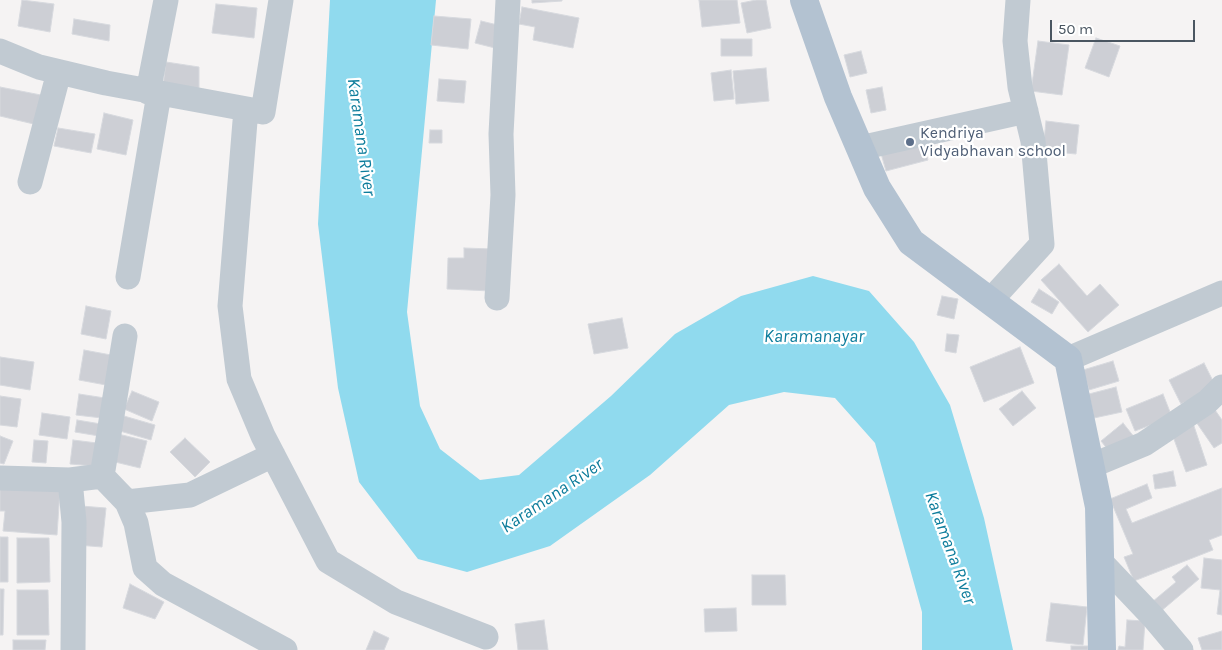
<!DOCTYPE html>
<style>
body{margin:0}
#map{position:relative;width:1222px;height:650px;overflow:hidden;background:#f5f3f3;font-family:Karla,sans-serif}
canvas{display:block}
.scale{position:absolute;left:1050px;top:20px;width:145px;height:22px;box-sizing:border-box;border:2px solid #4a5661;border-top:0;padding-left:6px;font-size:15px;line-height:18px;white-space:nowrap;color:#4a5661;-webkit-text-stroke:4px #fff;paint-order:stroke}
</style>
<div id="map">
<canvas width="1222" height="650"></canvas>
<div class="scale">50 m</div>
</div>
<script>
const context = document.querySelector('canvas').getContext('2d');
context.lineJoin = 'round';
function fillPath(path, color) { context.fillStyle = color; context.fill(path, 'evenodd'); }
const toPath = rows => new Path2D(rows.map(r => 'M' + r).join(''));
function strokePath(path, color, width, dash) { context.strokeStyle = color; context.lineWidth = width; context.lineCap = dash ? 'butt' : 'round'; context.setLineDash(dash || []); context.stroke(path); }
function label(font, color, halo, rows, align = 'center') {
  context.font = font + ' Karla,sans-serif'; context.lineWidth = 4.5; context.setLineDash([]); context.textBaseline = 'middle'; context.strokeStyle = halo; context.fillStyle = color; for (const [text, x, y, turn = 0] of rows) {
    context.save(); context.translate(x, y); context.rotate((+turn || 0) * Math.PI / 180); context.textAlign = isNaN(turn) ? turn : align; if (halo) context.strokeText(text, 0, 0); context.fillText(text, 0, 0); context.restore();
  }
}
const water = toPath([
 [330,0,436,0,407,312,420,406,440,449,480,480,519,475,611,396,675,334,741,296,813,276,869,291,914,342,950,405,984,518,1013,650,922,650,922,612,875,443,835,398,784,392,729,405,650,475,550,546,467,572,418,559,359,482,338,388,318,224]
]);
const building = toPath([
 [22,0,54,4,50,32,18,26,22,0],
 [532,0,562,0,562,1,532,3,532,0],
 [699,0,737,0,740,23,702,27,699,0],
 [756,0,766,0,771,28,747,33,741,3,756,0],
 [216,4,257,8,254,38,212,33,216,4],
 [522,7,579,18,573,48,533,40,535,27,519,24,522,7],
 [434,16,471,19,468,49,431,45,434,16],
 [74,19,110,25,109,41,72,34,74,19],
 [481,21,502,26,495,48,475,43,481,21],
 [1096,38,1120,46,1109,77,1085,68,1096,38],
 [721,39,752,39,752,56,721,56,721,39],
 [1038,41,1069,45,1062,95,1031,91,1038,41],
 [861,51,867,73,850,77,844,55,861,51],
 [166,62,199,67,199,94,163,86,166,62],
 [766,68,769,101,736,104,733,71,766,68],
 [731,70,734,99,714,101,711,73,731,70],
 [439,79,466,81,464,103,437,101,439,79],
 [0,87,46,96,42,126,0,116,0,87],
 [882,87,886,110,871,113,866,90,882,87],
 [104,113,133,120,126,155,97,149,104,113],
 [1046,121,1079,125,1076,154,1043,151,1046,121],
 [58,128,95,134,91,153,54,146,58,128],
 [430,130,442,130,442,143,429,143,430,130],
 [922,139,928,160,886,171,880,150,922,139],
 [464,248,493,249,491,291,447,289,448,258,464,258,464,248],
 [1059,264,1087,296,1100,284,1119,305,1088,332,1041,280,1059,264],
 [1039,289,1059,302,1052,314,1031,302,1039,289],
 [942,296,958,299,954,319,937,315,942,296],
 [86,306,111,311,106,339,81,334,86,306],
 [622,318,628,348,594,354,588,324,622,318],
 [947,334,959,335,956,353,945,351,947,334],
 [1020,347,1034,383,984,402,970,367,1020,347],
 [84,350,111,355,106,385,79,380,84,350],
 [0,357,34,362,30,390,0,385,0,357],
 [1113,361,1119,381,1089,390,1083,370,1113,361],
 [1204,363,1216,387,1181,404,1169,380,1204,363],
 [1116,387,1122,412,1094,418,1089,394,1116,387],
 [132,391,159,402,152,421,124,409,132,391],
 [1022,391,1036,408,1013,426,999,409,1022,391],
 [79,394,105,398,102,418,76,415,79,394],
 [1163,394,1172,417,1135,431,1126,409,1163,394],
 [0,396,21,399,17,427,0,425,0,396],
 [1213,407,1222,420,1222,443,1214,448,1194,419,1213,407],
 [42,413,70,417,67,439,39,435,42,413],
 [124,416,155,425,151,440,120,431,124,416],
 [77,420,101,424,99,436,75,432,77,420],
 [1123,423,1135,438,1113,456,1101,441,1123,423],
 [1193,423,1207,465,1186,472,1171,431,1193,423],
 [118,434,147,441,140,468,111,461,118,434],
 [0,436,13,441,4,464,0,463,0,436],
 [185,438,210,462,195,477,170,452,185,438],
 [34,440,48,441,46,463,32,462,34,440],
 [73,440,97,443,94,466,70,464,73,440],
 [1173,471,1176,486,1155,489,1153,475,1173,471],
 [1147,484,1152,498,1126,509,1132,523,1222,488,1222,535,1209,540,1213,550,1134,581,1124,557,1133,554,1110,499,1147,484],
 [0,485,60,490,57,535,3,531,5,511,0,511,0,485],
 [81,506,106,508,102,547,77,545,81,506],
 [0,537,8,537,8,582,0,582,0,537],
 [17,538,49,538,50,582,17,583,17,538],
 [1204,558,1222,560,1222,615,1217,614,1220,590,1201,588,1204,558],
 [1187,565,1199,579,1160,612,1152,602,1176,582,1172,577,1187,565],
 [752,575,785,575,786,605,752,605,752,575],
 [130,584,164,602,155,619,123,608,130,584],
 [0,589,4,589,3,635,0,635,0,589],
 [17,590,48,590,49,635,17,635,17,590],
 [1051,603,1087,607,1083,645,1046,641,1051,603],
 [736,608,737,631,705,632,704,609,736,608],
 [544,620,548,650,518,650,515,624,544,620],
 [1127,620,1145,621,1143,650,1118,650,1119,646,1125,647,1127,620],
 [374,631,389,638,384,650,366,650,374,631],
 [1222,631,1222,650,1202,650,1198,638,1222,631],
 [13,640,46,640,45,650,13,650,13,640],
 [1071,646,1088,646,1088,650,1071,650,1071,646]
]);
const minor = toPath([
 [0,51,39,67,106,83,263,112,281,0],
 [148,92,166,0],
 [246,109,230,306,239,379,263,436,328,561,396,602,486,637],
 [860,148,1026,111],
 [30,182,59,72],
 [128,277,159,94],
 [497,298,503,195,501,134,508,0],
 [990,301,1042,244,1033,141,1020,87,1015,41,1018,0],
 [1068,359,1222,293],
 [1091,466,1144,444,1207,402,1222,387],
 [102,476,127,502,136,523,145,568,163,584,285,650],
 [0,478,70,480,102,476,125,336],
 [70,480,74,522,73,650],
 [127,502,190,495,273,455],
 [1100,561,1154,618,1181,650]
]);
const major = toPath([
 [804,0,838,97,877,188,911,242,1068,359,1099,507,1102,650]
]);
const markers = [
 [910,142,5,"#5c6f8a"]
];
const serviceNames = [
 ["Kendriya",920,133],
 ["Vidyabhavan school",920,151]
];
const waterNames = [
 ["Karamana River",361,137,82],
 ["Karamanayar",814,337],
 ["Karamana River",552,496,-34],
 ["Karamana River",950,548,70]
];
fillPath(water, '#90daee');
fillPath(building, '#cdcfd5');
strokePath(building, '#d7d9de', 1);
strokePath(minor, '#c1cad2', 25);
strokePath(major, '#b3c2d1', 28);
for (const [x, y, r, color] of markers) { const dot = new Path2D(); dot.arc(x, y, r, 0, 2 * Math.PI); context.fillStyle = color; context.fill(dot); strokePath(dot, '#fff', 2); }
label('16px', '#4e5e75', '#fff', serviceNames, 'left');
label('italic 18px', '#0c7c9b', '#fff', waterNames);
</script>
